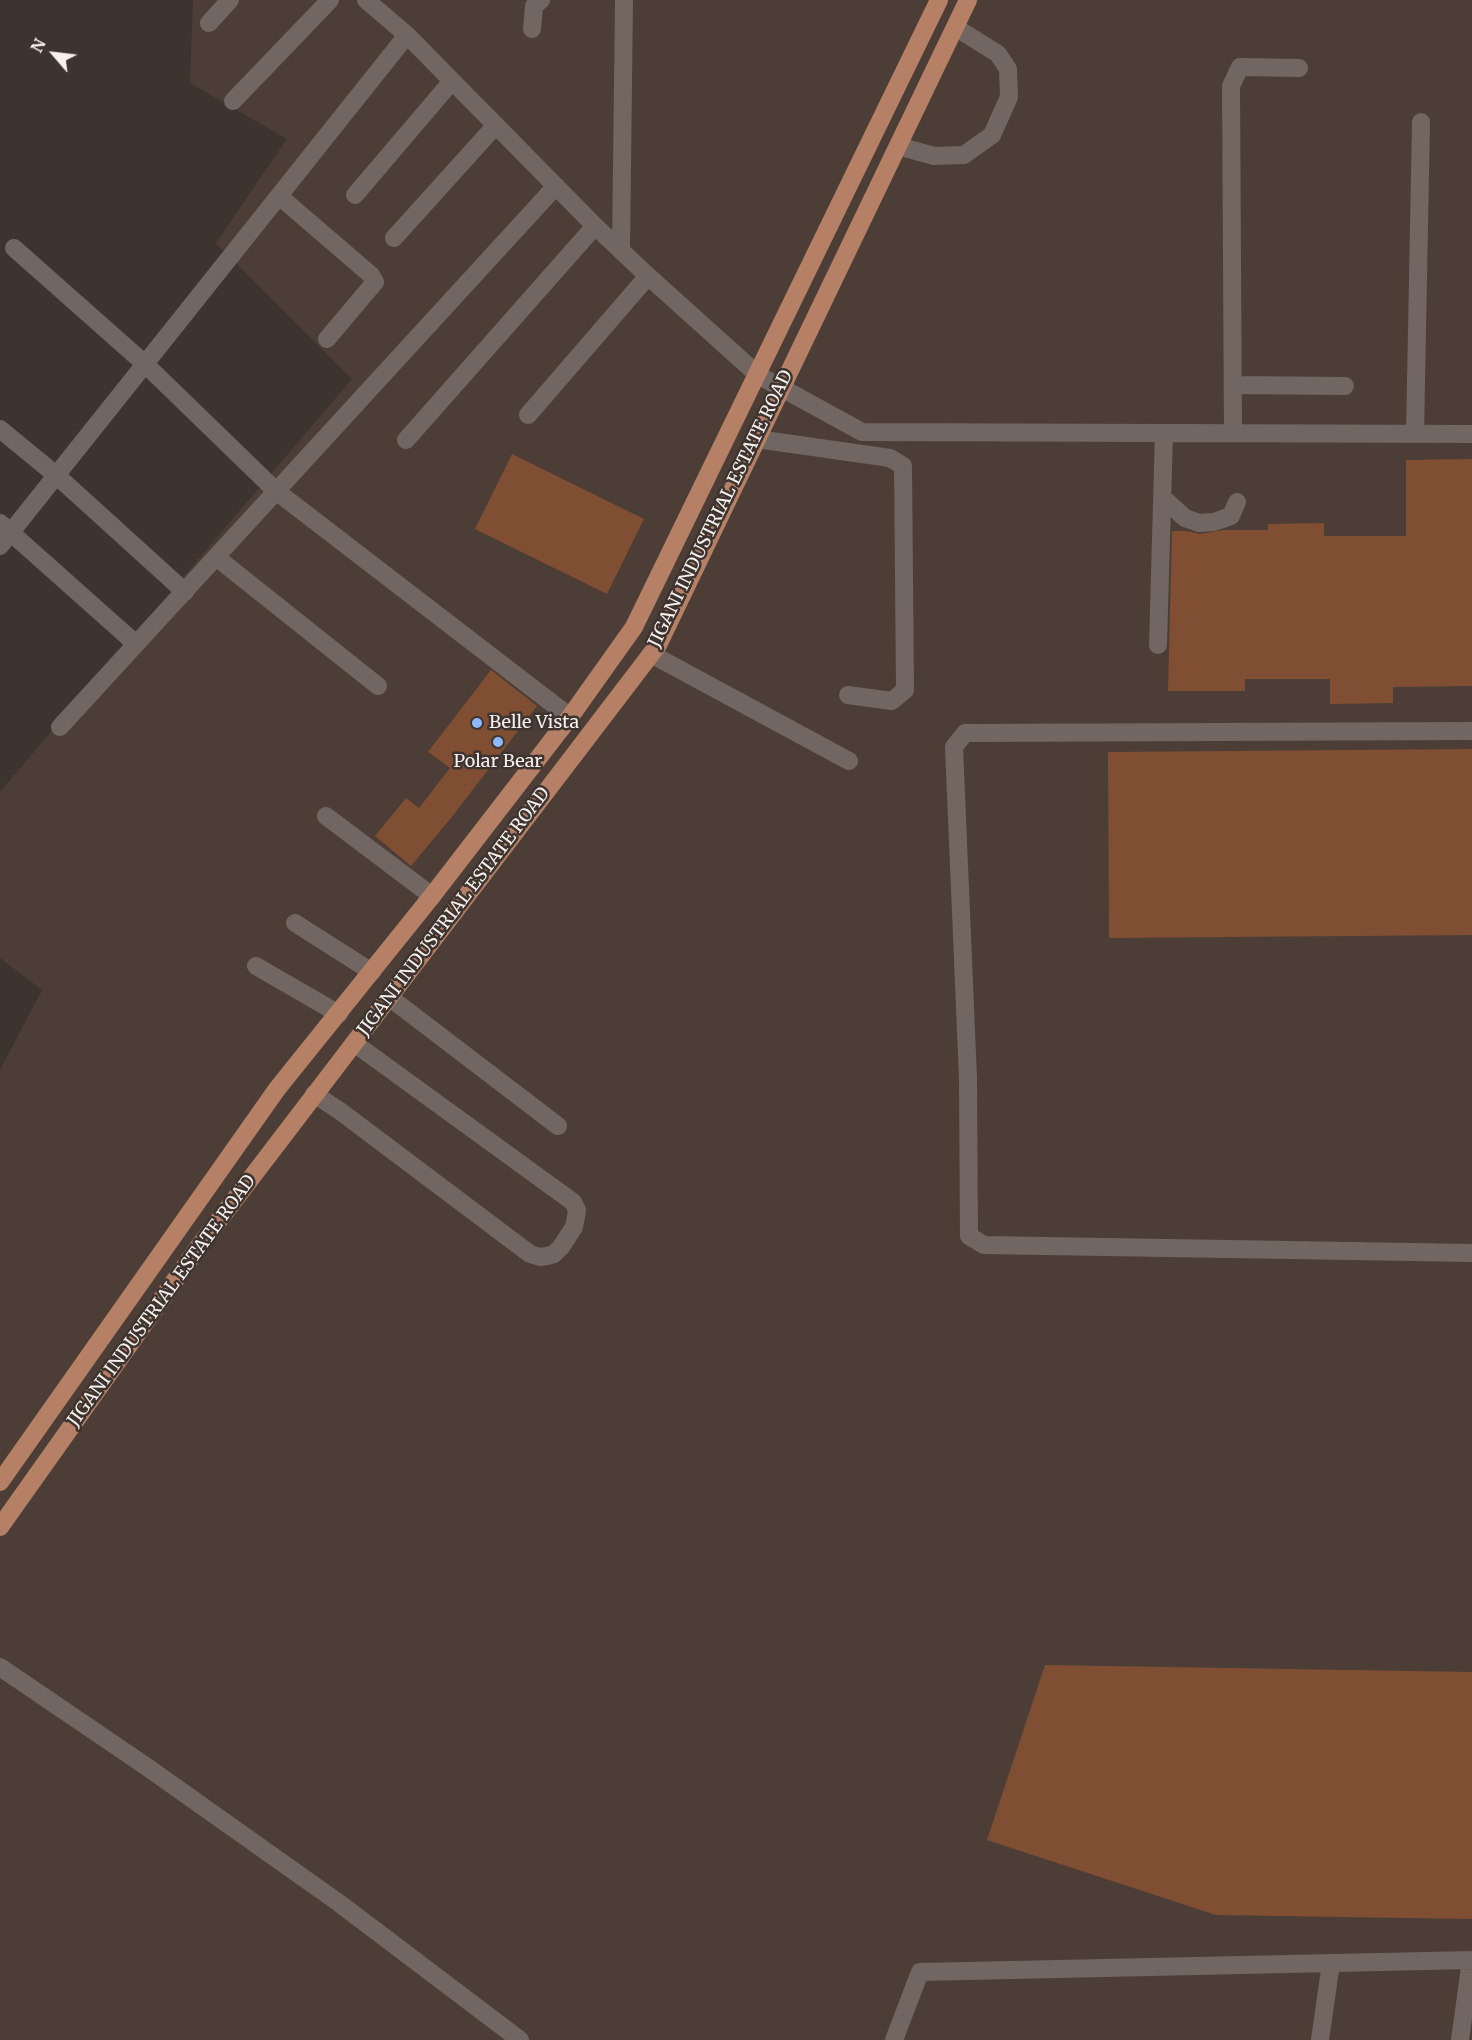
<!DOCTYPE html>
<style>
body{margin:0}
#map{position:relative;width:1472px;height:2040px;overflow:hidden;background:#3e342f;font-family:Merriweather,serif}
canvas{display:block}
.north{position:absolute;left:24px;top:24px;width:60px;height:60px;-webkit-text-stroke:4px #3e342f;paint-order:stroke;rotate:298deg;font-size:16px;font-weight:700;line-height:24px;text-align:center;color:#f7f1ee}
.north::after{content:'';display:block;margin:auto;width:21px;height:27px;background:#f7f1ee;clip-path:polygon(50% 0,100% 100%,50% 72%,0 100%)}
</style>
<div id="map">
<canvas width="1472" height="2040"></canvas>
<div class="north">N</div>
</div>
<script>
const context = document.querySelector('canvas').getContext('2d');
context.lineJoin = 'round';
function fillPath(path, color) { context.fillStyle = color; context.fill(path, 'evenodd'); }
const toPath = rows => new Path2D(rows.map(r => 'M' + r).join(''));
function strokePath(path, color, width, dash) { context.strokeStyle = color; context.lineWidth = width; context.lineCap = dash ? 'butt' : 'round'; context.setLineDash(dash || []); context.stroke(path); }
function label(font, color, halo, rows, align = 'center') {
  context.font = font + ' Merriweather,serif'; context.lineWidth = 5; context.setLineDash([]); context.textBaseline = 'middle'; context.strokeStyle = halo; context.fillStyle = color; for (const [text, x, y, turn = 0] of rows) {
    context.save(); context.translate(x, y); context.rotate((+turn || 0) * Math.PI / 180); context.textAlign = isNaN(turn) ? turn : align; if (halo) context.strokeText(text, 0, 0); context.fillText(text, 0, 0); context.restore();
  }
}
const built = toPath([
 [193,0,1472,0,1472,2040,0,2040,0,1070,42,990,0,958,0,792,352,379,216,243,287,139,190,83]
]);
const building = toPath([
 [512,454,644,519,607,594,475,529],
 [1472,459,1472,686,1393,687,1393,703,1330,704,1330,679,1245,679,1245,691,1168,691,1172,531,1187,531,1200,534,1224,530,1268,530,1268,524,1324,523,1324,536,1406,536,1406,460],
 [491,670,537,706,451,818,411,866,375,836,406,798,419,808,450,768,428,752],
 [1472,749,1472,935,1109,938,1108,752],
 [1045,1665,1472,1672,1472,1919,1216,1915,987,1840]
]);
const minor = toPath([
 [366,0,407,35,595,226,648,276,758,375,862,432,1472,434],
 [209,23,230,0],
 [532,29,534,6,541,0],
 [233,101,330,0],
 [898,146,934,156,964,155,992,135,1009,97,1008,69,998,54,955,27],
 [355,195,452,81],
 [279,196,371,275,375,282,327,339],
 [394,238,496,125],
 [14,248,145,364,276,491,570,717],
 [621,251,624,0],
 [1233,385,1345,386],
 [528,415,648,276],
 [0,429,56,475,185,592],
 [1233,433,1231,86,1240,67,1299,68],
 [1415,434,1421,122],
 [757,439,890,458,903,466,905,690,892,701,848,695],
 [406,440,595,226],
 [1162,497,1185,518,1199,523,1214,522,1231,516,1237,502],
 [0,523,136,644],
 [0,546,407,35],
 [216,557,378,686],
 [1158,645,1164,433],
 [651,654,849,761],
 [60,727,556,186],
 [1472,731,965,733,954,747,968,1078,969,1236,984,1245,1472,1253],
 [326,816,432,896],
 [295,923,372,972],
 [256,966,339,1014],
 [389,997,558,1126],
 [314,1094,340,1111,530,1254,540,1257,547,1256,554,1254,561,1247,574,1227,576,1217,577,1210,573,1202,354,1043],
 [0,1667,147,1767,339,1903,520,2040],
 [894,2040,920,1972,1472,1960],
 [1320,2040,1331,1963],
 [1460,2040,1471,1960]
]);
const major = toPath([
 [0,1482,277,1089,432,896,570,717,634,627,939,0],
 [0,1527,200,1245,658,645,968,0]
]);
const markers = [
 [477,723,6,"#8cb9fc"],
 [498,742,6,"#8cb9fc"]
];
const streetNames = [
 ["JIGANI INDUSTRIAL ESTATE ROAD",721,509,-64],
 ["JIGANI INDUSTRIAL ESTATE ROAD",454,912,-53],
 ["JIGANI INDUSTRIAL ESTATE ROAD",162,1301,-54]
];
const poiNames = [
 ["Belle Vista",489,723],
 ["Polar Bear",498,762,"center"]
];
fillPath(built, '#4c3e36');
fillPath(building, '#804e33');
strokePath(minor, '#716661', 18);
strokePath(major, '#b58065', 18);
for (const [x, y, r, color] of markers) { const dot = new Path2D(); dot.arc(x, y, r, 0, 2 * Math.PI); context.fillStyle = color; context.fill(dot); strokePath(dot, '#3e342f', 2); }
label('18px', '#f7f1ee', '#3e342f', streetNames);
label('18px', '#f7f1ee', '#3e342f', poiNames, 'left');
</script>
